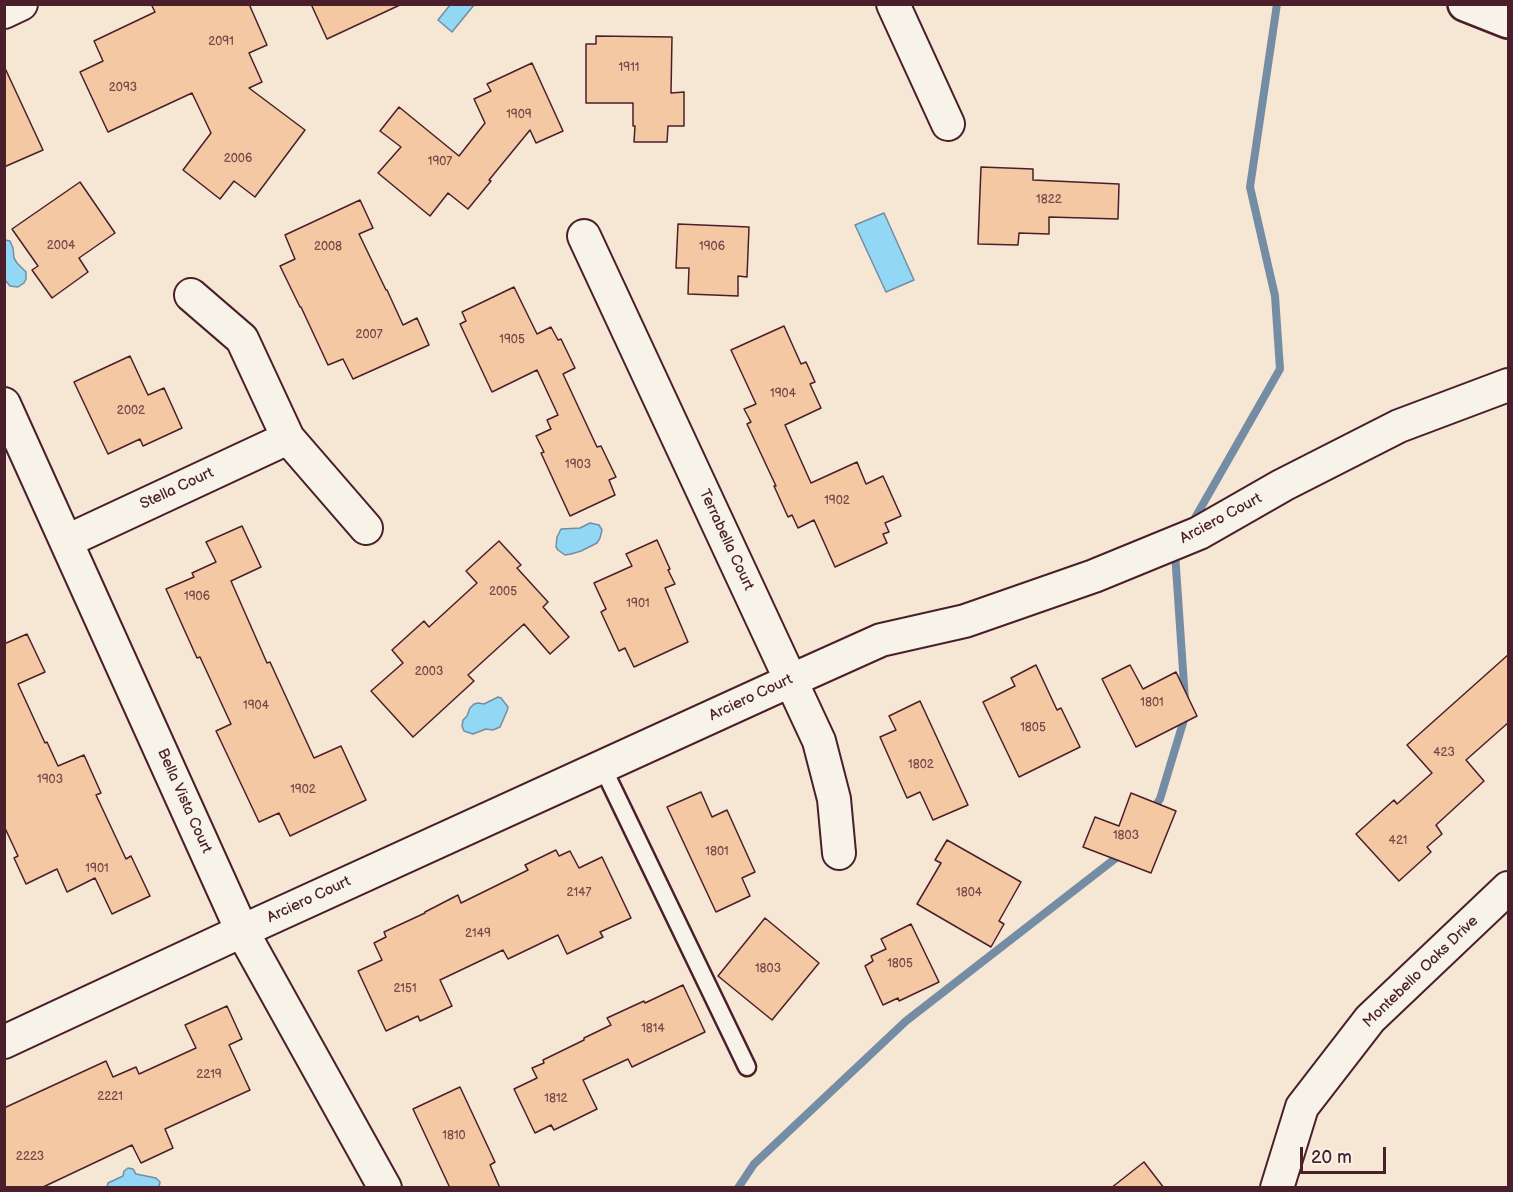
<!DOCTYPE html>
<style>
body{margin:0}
#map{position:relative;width:1513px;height:1192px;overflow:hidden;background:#f6e6d4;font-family:"Balsamiq Sans",sans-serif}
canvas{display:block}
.frame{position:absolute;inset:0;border:6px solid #4a1f2b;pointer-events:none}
.scale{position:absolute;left:1300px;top:1147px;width:86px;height:27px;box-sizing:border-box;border:3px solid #4a1f2b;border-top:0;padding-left:8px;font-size:18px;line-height:21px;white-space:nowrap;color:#4a1f2b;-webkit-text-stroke:4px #f7f3e8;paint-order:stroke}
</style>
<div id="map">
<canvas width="1513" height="1192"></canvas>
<div class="frame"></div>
<div class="scale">20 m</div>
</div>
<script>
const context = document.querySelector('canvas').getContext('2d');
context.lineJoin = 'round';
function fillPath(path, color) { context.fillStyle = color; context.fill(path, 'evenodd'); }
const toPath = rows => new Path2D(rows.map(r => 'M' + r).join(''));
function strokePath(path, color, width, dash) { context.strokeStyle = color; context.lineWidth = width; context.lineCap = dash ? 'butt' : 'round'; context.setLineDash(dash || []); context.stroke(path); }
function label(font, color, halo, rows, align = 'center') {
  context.font = font + ' "Balsamiq Sans",sans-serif'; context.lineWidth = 6; context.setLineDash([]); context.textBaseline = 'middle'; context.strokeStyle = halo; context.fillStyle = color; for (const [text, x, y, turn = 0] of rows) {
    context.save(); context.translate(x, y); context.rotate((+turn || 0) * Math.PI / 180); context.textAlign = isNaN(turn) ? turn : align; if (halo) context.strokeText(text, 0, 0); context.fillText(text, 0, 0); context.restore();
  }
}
const water = toPath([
 [450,5,474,5,452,32,438,20,450,5],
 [884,213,914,280,886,292,855,225,884,213],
 [5,240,10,241,13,248,14,258,17,263,26,272,26,279,24,283,18,287,10,286,5,280,5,240],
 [590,523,599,525,602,530,600,538,597,543,581,551,571,554,565,555,558,550,556,547,557,537,561,529,580,528,590,523],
 [498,697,501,698,508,707,507,711,500,727,493,730,486,729,473,734,464,731,462,726,463,720,467,716,470,708,474,704,478,703,484,704,498,697],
 [128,1168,133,1169,136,1174,156,1178,160,1182,159,1187,107,1187,108,1183,123,1176,124,1171,128,1168]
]);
const stream = toPath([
 [1191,525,1280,369,1275,296,1250,187,1277,4],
 [1178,549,1175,553,1185,700],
 [1152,811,1160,799,1186,713],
 [738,1188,754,1164,906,1021,1116,858,1120,852]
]);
const building = toPath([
 [151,4,249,4,267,45,249,53,262,82,249,88,305,130,255,197,234,181,220,199,183,170,211,133,192,93,108,132,80,72,103,61,94,41,155,12,151,4],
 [311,4,402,4,327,39,311,4],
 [596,36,672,37,671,93,684,92,684,126,668,126,667,142,634,142,635,126,633,126,633,103,586,103,586,44,596,44,596,36],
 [532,63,563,131,536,143,530,130,489,180,491,181,468,209,448,193,430,216,378,173,401,147,380,131,399,107,459,156,485,123,474,99,491,91,487,84,532,63],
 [4,66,43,150,4,167,4,66],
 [981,167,1033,169,1033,180,1119,184,1118,219,1049,217,1049,234,1019,233,1018,245,978,244,981,167],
 [80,182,115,233,79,258,88,272,52,298,32,270,38,266,12,229,80,182],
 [360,200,373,228,359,234,386,290,387,290,403,325,417,318,429,345,353,379,343,359,328,365,301,307,300,307,280,266,295,259,285,235,360,200],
 [678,224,749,227,747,277,738,276,738,296,688,294,689,268,676,268,678,224],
 [514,287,537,334,551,327,558,340,561,339,575,368,563,374,597,447,601,446,616,477,609,480,615,495,570,516,541,453,544,452,536,436,551,429,547,420,558,415,537,370,492,392,460,324,466,321,462,312,514,287],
 [784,326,801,364,806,362,815,382,810,384,821,408,785,425,811,483,857,462,866,484,883,476,901,516,885,523,889,532,883,534,887,543,835,567,814,520,798,528,792,515,788,517,774,486,776,486,747,424,751,422,744,409,756,404,731,350,784,326],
 [130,356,148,395,164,388,182,428,143,446,140,439,108,454,74,382,130,356],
 [242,526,261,567,231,581,267,663,270,662,314,758,341,746,366,800,290,836,279,813,259,822,216,731,231,724,200,657,197,658,166,589,194,577,192,573,216,562,206,542,242,526],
 [657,540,670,569,668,570,675,584,665,588,688,642,634,667,625,648,619,651,601,612,606,609,594,583,632,566,626,554,657,540],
 [499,541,521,565,517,568,548,602,543,607,569,637,550,654,524,624,468,675,474,681,413,737,371,691,403,663,392,650,424,621,429,627,477,583,466,571,499,541],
 [27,634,45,672,18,684,45,743,47,742,58,766,84,755,101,793,96,795,126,859,131,856,150,896,112,914,95,878,67,892,57,869,26,884,14,858,18,856,4,826,4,644,27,634],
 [1509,654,1509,722,1466,760,1484,781,1436,825,1442,834,1427,847,1431,852,1399,881,1356,834,1394,800,1397,804,1432,773,1407,745,1509,654],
 [1036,665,1057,710,1061,708,1080,747,1019,777,983,702,1015,686,1011,678,1036,665],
 [1130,665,1143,689,1176,672,1197,716,1136,747,1102,679,1130,665],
 [920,701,968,805,933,820,920,792,907,798,880,737,896,730,889,716,920,701],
 [701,792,712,817,727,810,755,872,742,878,750,896,716,912,667,807,701,792],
 [1131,793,1176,811,1151,873,1083,847,1095,817,1119,826,1131,793],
 [947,840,1021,882,999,921,1004,924,991,947,917,904,941,863,935,860,947,840],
 [556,850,559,856,570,851,579,868,602,857,631,918,600,932,603,937,567,954,558,935,508,959,503,950,440,980,452,1006,420,1021,418,1016,386,1031,358,971,382,960,374,943,386,937,384,932,425,913,425,912,458,895,461,903,528,870,525,865,556,850],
 [765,918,819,963,772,1020,718,976,765,918],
 [911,924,939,982,899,1001,898,998,883,1005,865,966,873,961,871,956,886,949,881,939,911,924],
 [683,985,705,1032,632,1067,628,1059,583,1080,597,1109,554,1130,551,1125,535,1133,514,1089,537,1078,532,1068,544,1063,543,1060,584,1040,584,1038,611,1025,607,1018,644,1001,645,1003,683,985],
 [227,1006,242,1039,229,1045,250,1090,165,1129,173,1148,141,1163,132,1145,41,1188,4,1188,4,1108,106,1061,113,1077,136,1067,139,1074,196,1048,185,1025,227,1006],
 [460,1087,495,1162,490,1165,500,1188,450,1188,413,1109,460,1087],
 [1144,1162,1164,1188,1111,1188,1144,1162]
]);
const lane = toPath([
 [602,766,747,1067]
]);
const street = toPath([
 [893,4,948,124],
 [4,12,21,4],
 [584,236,819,741,834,799,839,853],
 [191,295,242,339,288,438,366,528],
 [4,404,242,931,385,1188],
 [67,541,288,438],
 [4,1042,242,931,792,680,881,640,965,621,1094,576,1199,533,1283,485,1399,426,1508,385],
 [1277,1188,1302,1107,1370,1019,1508,888]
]);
const secondary = toPath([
 [1465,4,1508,21]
]);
const numberNames = [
 ["2091",221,42],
 ["1911",629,68],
 ["2093",123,88],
 ["1909",519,115],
 ["2006",238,159],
 ["1907",440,162],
 ["1822",1049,200],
 ["2004",61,246],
 ["2008",328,247],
 ["1906",712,247],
 ["2007",369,335],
 ["1905",512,340],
 ["1904",783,394],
 ["2002",131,411],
 ["1903",578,465],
 ["1902",837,501],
 ["2005",503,592],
 ["1906",197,597],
 ["1901",638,604],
 ["2003",429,672],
 ["1801",1152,703],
 ["1904",256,706],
 ["1805",1033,728],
 ["423",1444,753],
 ["1802",921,765],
 ["1903",50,780],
 ["1902",303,790],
 ["1803",1126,836],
 ["421",1398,841],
 ["1801",717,852],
 ["1901",97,869],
 ["2147",579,893],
 ["1804",969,893],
 ["2149",478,934],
 ["1805",900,964],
 ["1803",768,969],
 ["2151",405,989],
 ["1814",653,1029],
 ["2219",209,1075],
 ["2221",110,1097],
 ["1812",556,1099],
 ["1810",454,1136],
 ["2223",30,1157]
];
const streetNames = [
 ["Stella Court",177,489,-25],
 ["Arciero Court",1221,519,-28],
 ["Terrabella Court",726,540,65],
 ["Arciero Court",751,698,-25],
 ["Bella Vista Court",184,801,66],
 ["Arciero Court",309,900,-25],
 ["Montebello Oaks Drive",1421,972,-44]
];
fillPath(water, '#92d7f4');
strokePath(water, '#758da4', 1.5);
strokePath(stream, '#758da4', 8);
fillPath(building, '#f5c8a4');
strokePath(building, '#4a1f2b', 1.5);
strokePath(lane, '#4a1f2b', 21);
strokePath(street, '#4a1f2b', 36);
strokePath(secondary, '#4a1f2b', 38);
strokePath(lane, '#f7f3e8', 16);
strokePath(street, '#f7f3e8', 32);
strokePath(secondary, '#f7f3e8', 33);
label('12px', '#754949', null, numberNames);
label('15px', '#4a1f2b', '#f7f3e8', streetNames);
</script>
